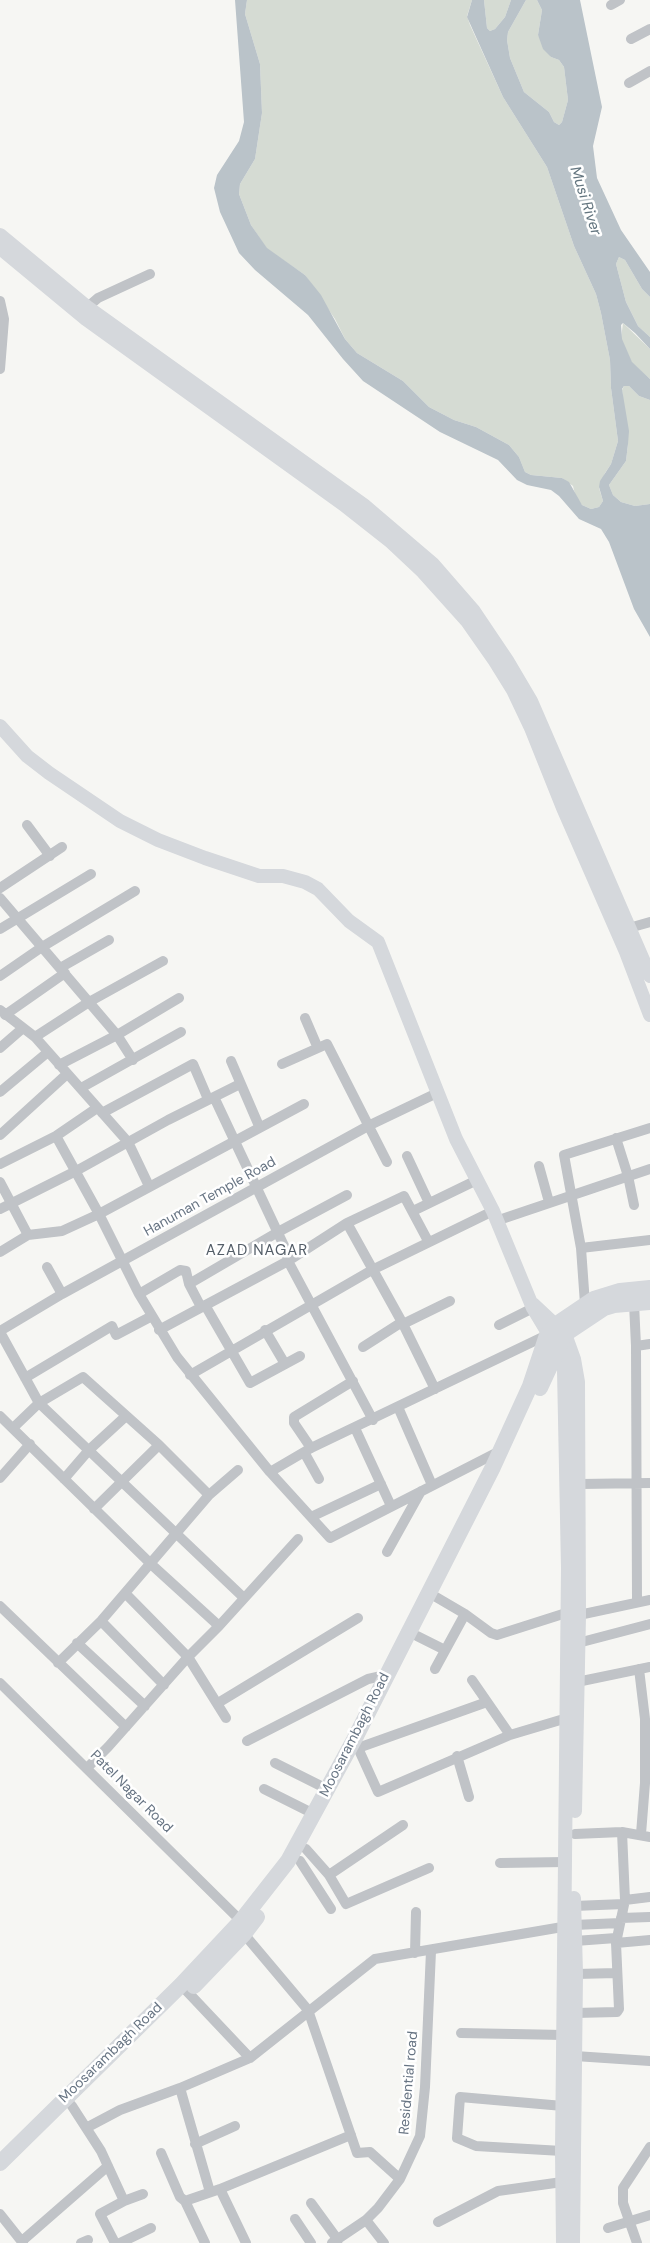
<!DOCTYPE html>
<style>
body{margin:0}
canvas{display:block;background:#f6f6f3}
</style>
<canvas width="650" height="2243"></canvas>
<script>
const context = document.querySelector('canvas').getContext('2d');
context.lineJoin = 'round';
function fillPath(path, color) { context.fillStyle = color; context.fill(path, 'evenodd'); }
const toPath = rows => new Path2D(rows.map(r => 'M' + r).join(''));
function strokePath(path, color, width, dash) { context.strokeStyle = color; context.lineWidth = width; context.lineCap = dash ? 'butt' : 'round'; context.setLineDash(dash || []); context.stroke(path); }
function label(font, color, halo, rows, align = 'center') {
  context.font = font + ' "DM Sans",sans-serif'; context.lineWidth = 5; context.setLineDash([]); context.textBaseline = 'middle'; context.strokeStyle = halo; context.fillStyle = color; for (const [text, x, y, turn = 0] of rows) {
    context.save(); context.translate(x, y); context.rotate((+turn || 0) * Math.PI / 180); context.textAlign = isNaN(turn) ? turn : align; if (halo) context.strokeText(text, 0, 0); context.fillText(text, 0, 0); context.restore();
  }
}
const green = toPath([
 [247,0,472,0,467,16,470,25,503,97,547,167,574,246,596,294,601,313,610,360,611,388,618,441,611,464,605,473,599,488,603,501,599,507,591,509,582,505,576,498,573,486,562,478,531,475,525,472,519,457,509,445,476,427,454,420,429,407,403,381,357,353,345,339,335,319,305,275,267,249,251,225,239,194,240,184,255,159,262,113,260,64,245,14],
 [484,0,511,0,505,17,495,29,490,31,487,28],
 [526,0,537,0,542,10,538,35,551,57,559,60,564,67,568,100,562,122,559,125,554,122,549,112,524,92,510,58,507,40,508,32],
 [619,257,625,260,642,289,650,297,650,337,638,326,626,302,616,264],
 [623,323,650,349,650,379,632,363,621,339],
 [624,386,629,386,639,396,650,400,650,504,635,506,621,502,613,495,609,485,626,461,628,444,622,390]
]);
const water = toPath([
 [235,0,247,0,245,14,260,64,262,113,255,159,240,184,239,194,251,225,267,248,305,275,321,295,345,339,357,353,403,381,429,407,454,420,476,427,509,445,519,457,525,472,531,475,562,478,569,482,582,505,591,509,599,507,603,501,599,487,600,481,611,464,618,441,611,388,610,360,601,313,596,294,574,246,547,167,503,97,467,17,472,0,484,0,487,28,490,31,495,29,505,17,511,0,526,0,508,32,507,40,510,58,524,92,549,112,554,122,559,125,562,122,568,100,564,67,559,60,551,57,543,49,538,35,542,10,537,0,580,0,602,107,593,146,597,178,621,230,650,272,650,297,642,289,625,260,619,257,616,264,626,302,638,326,650,337,650,349,635,333,623,323,621,325,622,339,632,362,650,379,650,400,639,396,629,386,624,386,622,389,629,431,628,444,626,461,609,485,613,495,621,502,635,506,650,504,650,637,634,609,609,542,601,529,579,519,559,496,551,490,527,485,517,480,498,460,440,432,363,381,343,359,308,315,255,270,239,253,220,212,214,188,217,175,239,141,244,122]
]);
const street = toPath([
 [611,5,620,0],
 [631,39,650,29],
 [629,83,650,71],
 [0,301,4,319,0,369],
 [83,311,98,298,150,274],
 [27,825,50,856],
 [0,888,62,847],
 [0,898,117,1035,133,1060],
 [629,928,650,922],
 [0,929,91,874],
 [60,968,109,940],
 [0,976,42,947,135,891],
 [0,1010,35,1037,128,1142,149,1186],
 [5,1015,65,973],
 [305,1018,317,1046],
 [35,1037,89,1002,163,961],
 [0,1048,23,1028],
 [231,1061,259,1126],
 [282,1064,327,1044,387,1162],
 [59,1065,117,1035,179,998],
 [81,1088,181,1032],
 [0,1092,48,1052],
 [214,1097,285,1248,288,1261,373,1420],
 [102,1113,193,1064,208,1099],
 [0,1135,67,1074],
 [56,1136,99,1214,139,1294,177,1357,270,1472,330,1538,500,1451],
 [616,1138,628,1176,634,1205],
 [407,1156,429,1203],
 [0,1164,56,1136,97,1108],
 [539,1166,549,1202],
 [0,1182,28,1235],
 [0,1209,76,1171,168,1120,240,1084],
 [413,1211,477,1180],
 [496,1221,650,1169],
 [347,1223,403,1324,435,1389],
 [581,1248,650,1240],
 [0,1252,28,1235,62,1231,99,1214,304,1104],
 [47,1267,62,1294],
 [189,1284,201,1307],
 [139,1294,180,1270,186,1271,189,1284,278,1232,347,1195],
 [634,1303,636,1346,637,1602],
 [585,1304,581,1248,564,1155,650,1128],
 [205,1305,250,1383,300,1356],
 [403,1324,450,1301],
 [499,1325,533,1308],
 [159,1330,288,1261,347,1223,404,1196,428,1241],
 [265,1330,285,1364],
 [0,1331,62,1294,368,1126,437,1093],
 [0,1332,39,1403,244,1598],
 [636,1346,650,1344],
 [363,1347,402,1322],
 [190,1375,372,1270,493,1211],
 [25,1378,112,1326,116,1335,152,1316],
 [398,1407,432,1485],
 [0,1416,152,1565,219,1626],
 [13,1428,39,1403,83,1377,159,1445,209,1495],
 [355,1428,391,1506],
 [311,1448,294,1423,294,1417,353,1381],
 [304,1452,319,1479],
 [270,1472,311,1448,547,1335],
 [0,1478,30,1444],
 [64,1479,89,1450,126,1416],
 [580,1484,650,1483],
 [94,1509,159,1445],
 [311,1517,381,1484],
 [387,1552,421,1491],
 [125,1593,188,1657,226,1718],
 [436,1597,465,1614,491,1633,497,1635,566,1613],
 [0,1606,126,1727],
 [579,1615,650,1600],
 [101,1621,164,1685],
 [417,1636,445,1650],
 [77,1643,145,1706],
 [578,1643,650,1624],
 [58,1663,101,1621,209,1495,238,1470],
 [435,1669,465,1614],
 [639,1669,645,1719,645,1783,641,1834],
 [472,1680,510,1735],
 [577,1682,650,1667],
 [0,1683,244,1924],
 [487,1702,358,1748,378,1792,510,1735,567,1718],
 [218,1703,358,1618],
 [247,1741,368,1679,386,1675],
 [457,1756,469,1797],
 [275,1763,327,1789],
 [87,1768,108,1747,188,1657,219,1626,298,1539],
 [264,1789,314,1814],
 [575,1834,622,1832,650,1837],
 [306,1849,329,1875,346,1904,429,1868],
 [300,1861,331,1909],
 [500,1863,565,1862],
 [329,1875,403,1825],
 [625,1900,650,1897],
 [574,1906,624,1904],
 [621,1918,650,1917],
 [244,1934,308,2010,357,2153,370,2152,400,2179],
 [575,1941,616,1938],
 [616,1943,650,1940],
 [415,1953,416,1912],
 [576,1974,617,1973],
 [181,1985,250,2058],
 [575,2013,617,2012,619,2009,616,1943,625,1900,622,1832],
 [461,2033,564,2035],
 [575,2056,650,2061],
 [180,2088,210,2192],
 [65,2098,72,2106,101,2151,124,2201],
 [86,2128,120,2110,180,2088,250,2058,375,1959,574,1925,620,1923],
 [195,2144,235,2126],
 [562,2151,476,2146,457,2138,460,2097,563,2106],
 [161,2153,180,2197,185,2201,205,2243],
 [220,2189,246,2243],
 [185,2201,220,2189,351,2135],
 [311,2203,338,2240],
 [0,2214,23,2243],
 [295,2219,311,2243],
 [366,2220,384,2243],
 [438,2222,498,2191,562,2182],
 [608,2228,650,2215],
 [22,2241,108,2166],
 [81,2243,88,2240],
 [115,2243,100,2214,124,2201,143,2194],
 [120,2243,151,2228],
 [332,2243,366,2220,378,2208,400,2179,420,2136,425,2087,431,1951],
 [637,2243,623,2203,623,2188,650,2147]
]);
const secondary = toPath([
 [0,235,87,307,365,506,433,564,473,610,508,662,531,701,650,976],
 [0,248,86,319,343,504,390,541,423,572,467,621,495,661,513,690,531,728,563,808,626,952,650,1015],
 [0,726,27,756,49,773,120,821,158,840,205,858,259,876,283,876,305,882,318,889,349,921,378,942,456,1139,493,1211,533,1308,557,1348,564,1370,568,1568,562,2151,563,2243],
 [533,1304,565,1334,574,1359,578,1382,579,1615,575,1811],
 [573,2243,576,1974,574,1898]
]);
const primary = toPath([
 [540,1388,565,1334,604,1308,614,1305,650,1302],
 [194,1986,244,1934,257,1917],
 [0,2163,181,1985,241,1921,288,1861,355,1738,493,1467,530,1386,547,1335,557,1324,594,1299,620,1291,650,1288]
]);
const streetNames = [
 ["Hanuman Temple Road",210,1197,-29],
 ["Moosarambagh Road",355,1735,-63],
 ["Patel Nagar Road",131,1792,45],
 ["Moosarambagh Road",111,2053,-44],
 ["Residential road",409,2083,-85]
];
const waterNames = [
 ["Musi River",585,201,72]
];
const neighbourhoodNames = [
 ["AZAD NAGAR",257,1251]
];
fillPath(green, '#d5dbd3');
fillPath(water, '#bac3c9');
strokePath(street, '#c0c3c7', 10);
strokePath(secondary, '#d5d8dc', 14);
strokePath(primary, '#d5d8dc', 16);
label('14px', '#677483', '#fff', streetNames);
label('italic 15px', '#63757f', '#fff', waterNames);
context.letterSpacing = '1px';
label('15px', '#545e68', '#fff', neighbourhoodNames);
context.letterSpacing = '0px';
</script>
